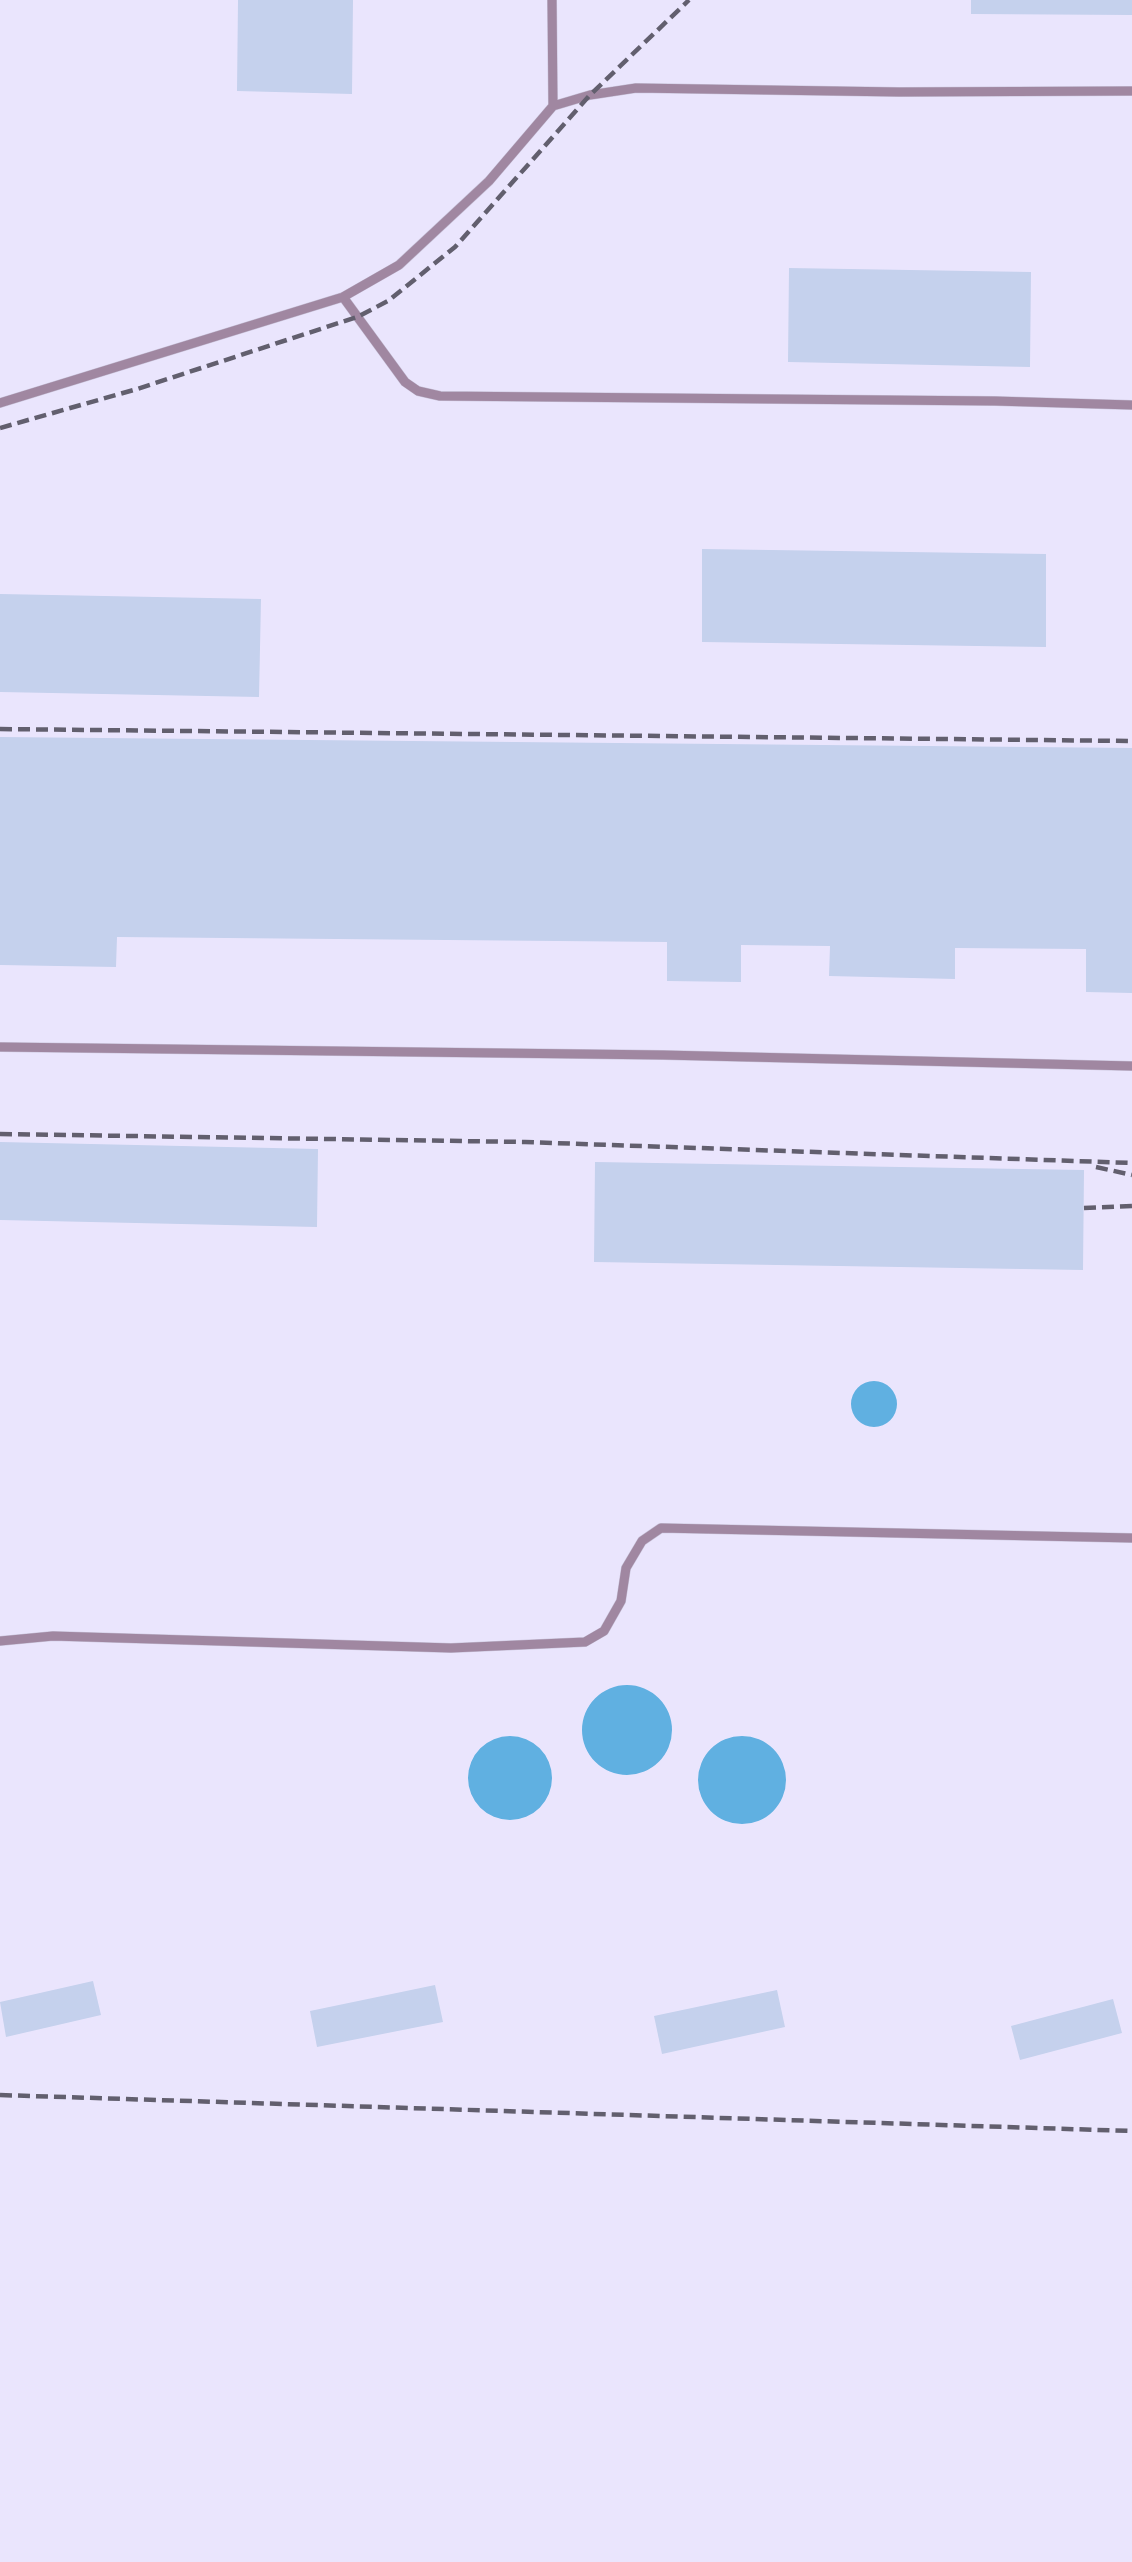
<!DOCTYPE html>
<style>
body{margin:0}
canvas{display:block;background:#eae5fd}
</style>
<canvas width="1132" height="2562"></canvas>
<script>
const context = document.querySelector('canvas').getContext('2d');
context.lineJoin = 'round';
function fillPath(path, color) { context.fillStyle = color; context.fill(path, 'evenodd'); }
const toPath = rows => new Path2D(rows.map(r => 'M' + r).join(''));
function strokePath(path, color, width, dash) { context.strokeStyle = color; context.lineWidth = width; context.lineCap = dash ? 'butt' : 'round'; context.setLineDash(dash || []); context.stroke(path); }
const water = toPath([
 '851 1404a23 23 0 1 1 46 0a23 23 0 1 1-46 0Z',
 '582 1730a45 45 0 1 1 90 0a45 45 0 1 1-90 0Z',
 '698 1780a44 44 0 1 1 88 0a44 44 0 1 1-88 0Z',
 '468 1778a42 42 0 1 1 84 0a42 42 0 1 1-84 0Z'
]);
const building = toPath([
 [238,0,353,0,352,94,237,91],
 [971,0,1132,0,1132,15,971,14],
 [789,268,1031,272,1030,367,788,362],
 [702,549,1046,554,1046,647,702,642],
 [0,594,261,599,259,697,0,692],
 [0,737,1132,748,1132,993,1086,992,1086,949,955,948,955,979,829,976,830,946,741,945,741,982,667,981,667,942,117,937,116,967,0,965],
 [0,1142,318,1149,317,1227,0,1220],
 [595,1162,1084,1170,1083,1270,594,1262],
 [93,1981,101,2015,6,2037,0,2002],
 [435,1985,443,2022,317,2047,310,2011],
 [777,1990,785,2027,662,2054,654,2016],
 [1113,1999,1122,2033,1020,2060,1011,2026]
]);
const service = toPath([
 [552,0,553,106],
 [343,297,405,382,418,391,440,396,995,401,1132,405],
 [0,403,343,297,399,265,489,181,553,106,590,95,636,88,899,92,1132,91],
 [0,1047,663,1055,1132,1066],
 [0,1641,53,1636,451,1648,585,1642,604,1631,621,1601,626,1568,642,1541,661,1528,1132,1538]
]);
const rail = toPath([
 [0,428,137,389,357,317,388,301,455,247,590,95,689,0],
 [0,729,1132,741],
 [0,1134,525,1142,1132,1163],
 [1096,1167,1132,1175],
 [1084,1208,1132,1206],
 [0,2095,1132,2131]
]);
fillPath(water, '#60b0e1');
fillPath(building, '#c5d1ed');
strokePath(service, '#c8c3d9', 10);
strokePath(service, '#a087a1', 9);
strokePath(rail, '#625f6e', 4.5, [12, 6]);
</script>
